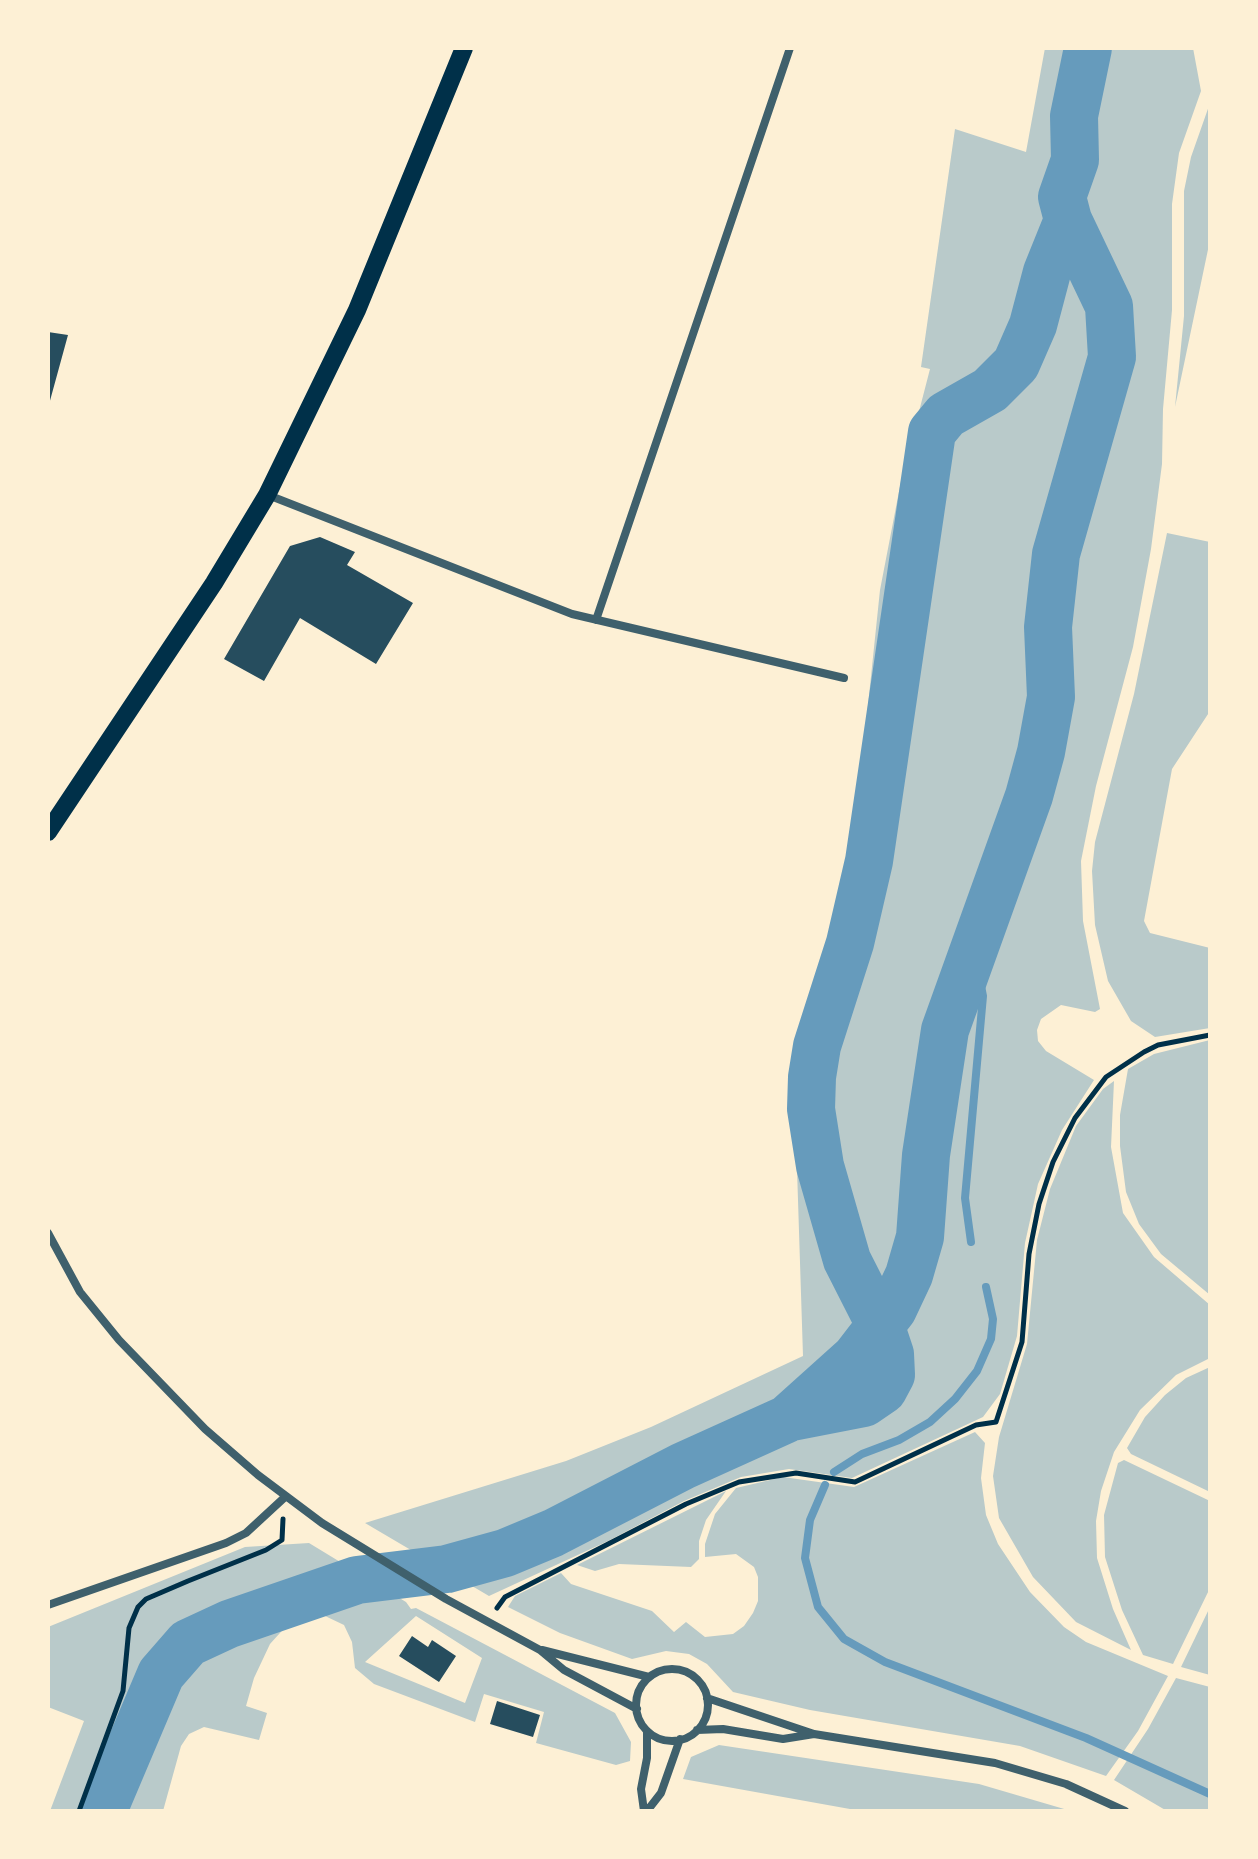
<!DOCTYPE html>
<style>
body{margin:0}
#map{position:relative;width:1258px;height:1859px;overflow:hidden;background:#fdf0d5;font-family:"Source Serif 4",serif}
canvas{display:block}
.frame{position:absolute;inset:0;border:50px solid #fdf0d5;pointer-events:none}
</style>
<div id="map">
<canvas width="1258" height="1859"></canvas>
<div class="frame"></div>
</div>
<script>
const context = document.querySelector('canvas').getContext('2d');
context.lineJoin = 'round';
function fillPath(path, color) { context.fillStyle = color; context.fill(path, 'evenodd'); }
const toPath = rows => new Path2D(rows.map(r => 'M' + r).join(''));
function strokePath(path, color, width, dash) { context.strokeStyle = color; context.lineWidth = width; context.lineCap = dash ? 'butt' : 'round'; context.setLineDash(dash || []); context.stroke(path); }
const green = toPath([
 [1045,48,1193,48,1201,91,1179,153,1172,204,1172,310,1163,409,1162,464,1151,549,1133,647,1096,786,1081,861,1083,921,1100,1009,1095,1012,1061,1005,1041,1019,1037,1030,1038,1041,1046,1051,1094,1080,1062,1130,1038,1184,1025,1243,1017,1336,1000,1394,983,1417,852,1478,789,1469,741,1477,684,1501,608,1541,489,1596,365,1523,566,1461,651,1427,803,1356,797,1169,790,1117,851,868,880,590,901,481,930,369,921,367,955,129,1026,152],
 [1210,103,1210,240,1175,407,1184,316,1184,191,1191,157],
 [1167,533,1210,542,1210,711,1172,769,1144,921,1150,933,1210,948,1210,1028,1155,1037,1131,1021,1108,981,1095,925,1092,871,1095,842,1134,694],
 [1210,1040,1210,1295,1161,1254,1139,1224,1126,1192,1120,1146,1120,1115,1128,1069,1154,1054],
 [1114,1081,1111,1147,1123,1213,1154,1257,1210,1305,1210,1358,1176,1375,1140,1410,1114,1452,1101,1491,1096,1521,1097,1558,1113,1609,1131,1650,1076,1622,1033,1577,999,1518,993,1476,999,1437,1027,1344,1037,1240,1050,1189,1076,1126,1103,1089],
 [1210,1367,1210,1492,1131,1454,1127,1448,1145,1417,1165,1395,1186,1378],
 [975,1432,985,1443,981,1478,986,1515,998,1544,1030,1592,1064,1627,1086,1642,1168,1676,1138,1731,1106,1776,1020,1746,810,1710,733,1692,707,1664,689,1654,666,1651,632,1659,560,1633,508,1607,515,1596,561,1573,571,1584,652,1611,674,1632,686,1622,705,1637,733,1634,744,1626,753,1613,758,1601,758,1577,754,1567,736,1554,705,1557,705,1544,715,1514,736,1488,783,1477,854,1487],
 [1124,1460,1210,1501,1210,1588,1173,1664,1143,1655,1122,1610,1105,1557,1104,1515,1118,1463],
 [726,1491,706,1520,699,1541,699,1559,691,1567,619,1564,595,1571,577,1565],
 [309,1543,406,1602,411,1609,416,1608,615,1713,631,1742,630,1761,616,1765,536,1743,544,1712,484,1694,475,1722,374,1684,355,1668,352,1642,344,1625,323,1615,289,1623,270,1644,254,1678,246,1706,267,1713,259,1740,204,1727,189,1734,181,1746,163,1811,50,1811,84,1721,48,1707,48,1627,245,1547],
 [416,1616,482,1658,465,1703,365,1662],
 [1210,1607,1210,1675,1181,1667],
 [1176,1678,1210,1687,1210,1811,1167,1811,1114,1780,1148,1729],
 [719,1745,979,1784,1071,1811,861,1811,683,1779,691,1757]
]);
const stream = toPath([
 [971,1242,965,1198,983,996,973,945],
 [834,1472,862,1454,899,1440,930,1422,955,1399,977,1371,991,1339,993,1319,986,1287],
 [825,1485,810,1520,805,1558,818,1607,844,1639,885,1662,1086,1738,1210,1794]
]);
const river = toPath([
 [792,1417,864,1403,883,1390,891,1375,890,1354,881,1327,847,1260,820,1166,811,1109,812,1077,817,1046,850,943,869,861,932,432,946,415,990,390,1016,364,1033,325,1047,272,1068,220],
 [103,1811,161,1674,188,1643,229,1624,357,1580,447,1569,505,1553,553,1533,683,1466,787,1419,856,1357,893,1309,909,1275,920,1237,926,1155,945,1030,1029,796,1041,752,1051,697,1048,627,1056,554,1112,357,1109,306,1068,220,1062,197,1075,160,1074,116,1088,48]
]);
const building = toPath([
 [48,332,68,335,48,408],
 [320,537,355,552,347,565,413,603,376,664,300,618,264,681,224,659,290,546],
 [412,1636,428,1647,432,1640,456,1656,439,1682,399,1656],
 [497,1701,540,1715,533,1737,490,1724]
]);
const path = toPath([
 [497,1608,505,1597,686,1504,739,1482,796,1473,855,1482,976,1425,996,1422,1022,1342,1029,1254,1039,1204,1053,1162,1075,1118,1106,1077,1144,1052,1158,1045,1210,1035],
 [79,1811,123,1691,129,1628,138,1607,146,1599,188,1581,266,1550,282,1540,283,1519]
]);
const minor = toPath([
 [268,495,572,614,844,678],
 [596,620,790,48],
 [48,1233,80,1292,119,1340,205,1429,258,1475,322,1523,446,1599,540,1650,564,1670,637,1709],
 [48,1605,226,1543,246,1533,285,1497],
 [542,1650,649,1677],
 '636 1705a36 36 0 1 1 72 0a36 36 0 1 1-72 0Z',
 [707,1698,814,1734,995,1763,1066,1784,1125,1811],
 [697,1730,723,1729,783,1739,814,1734],
 [644,1811,641,1789,647,1758,647,1731],
 [647,1811,661,1793,680,1739]
]);
const primary = toPath([
 [48,832,214,583,267,495,357,310,464,48]
]);
fillPath(green, '#b9caca');
strokePath(stream, '#669bbc', 8);
strokePath(river, '#669bbc', 48);
fillPath(building, '#264d5e');
strokePath(path, '#003049', 5);
strokePath(minor, '#3f606c', 8);
strokePath(primary, '#003049', 18);
</script>
